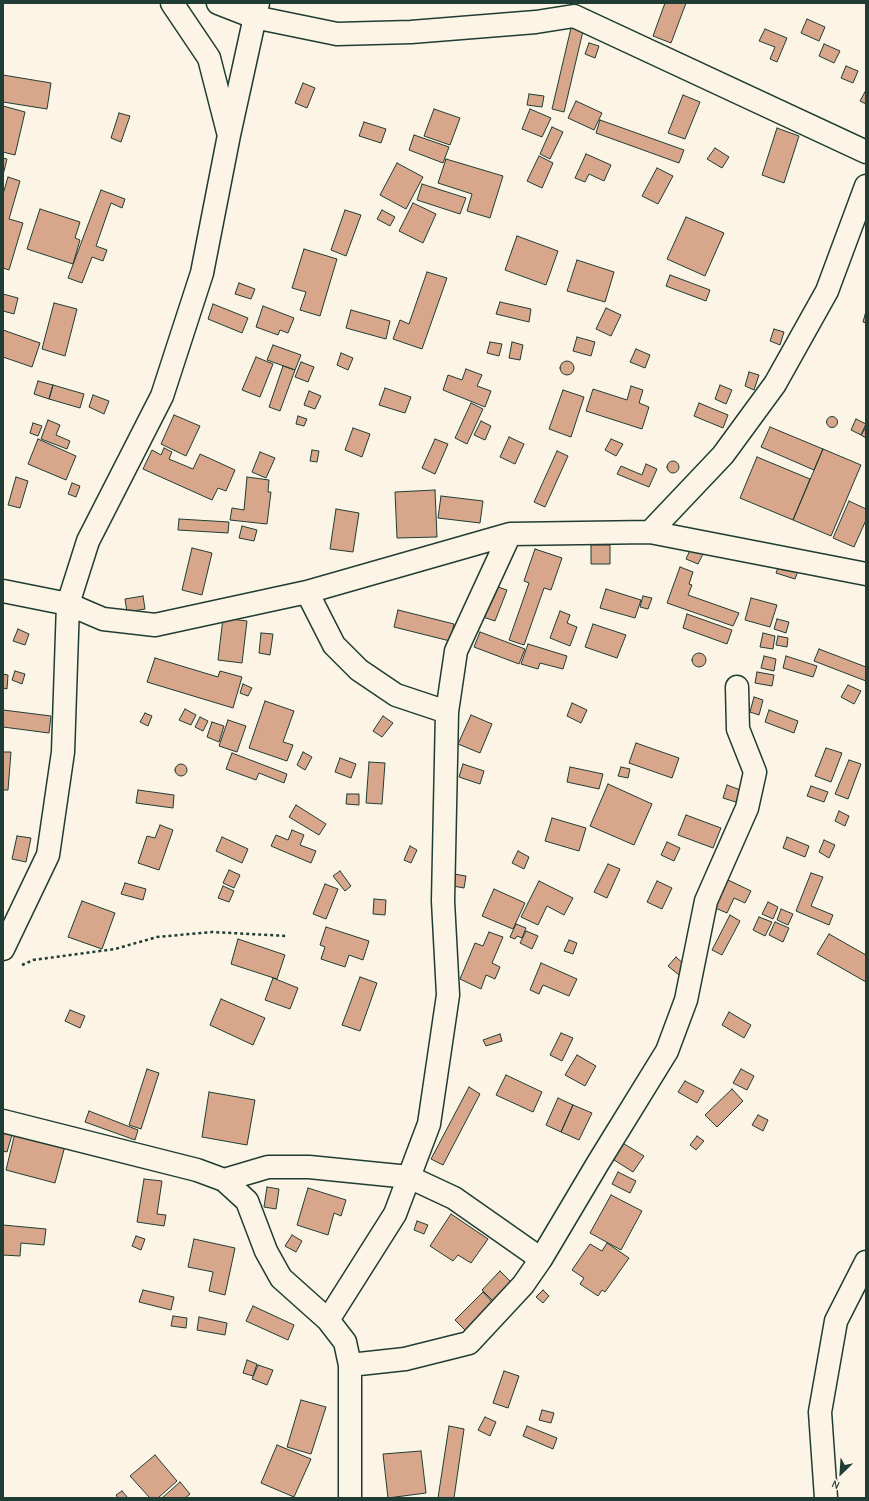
<!DOCTYPE html>
<style>
body{margin:0}
#map{position:relative;width:869px;height:1501px;overflow:hidden;background:#fcf5e5;font-family:"Comic Neue",sans-serif}
canvas{display:block}
.frame{position:absolute;inset:0;border:4px solid #1f3d34;pointer-events:none}
.north{position:absolute;left:821px;top:1453px;width:40px;height:40px;-webkit-text-stroke:3px #fcf5e5;paint-order:stroke;rotate:205deg;font-size:11px;font-weight:700;line-height:16px;text-align:center;color:#1f3d34}
.north::after{content:'';display:block;margin:auto;width:14px;height:18px;background:#1f3d34;clip-path:polygon(50% 0,100% 100%,50% 72%,0 100%)}
</style>
<div id="map">
<canvas width="869" height="1501"></canvas>
<div class="frame"></div>
<div class="north">N</div>
</div>
<script>
const context = document.querySelector('canvas').getContext('2d');
context.lineJoin = 'round';
function fillPath(path, color) { context.fillStyle = color; context.fill(path, 'evenodd'); }
const toPath = rows => new Path2D(rows.map(r => 'M' + r).join(''));
function strokePath(path, color, width, dash) { context.strokeStyle = color; context.lineWidth = width; context.lineCap = dash ? 'butt' : 'round'; context.setLineDash(dash || []); context.stroke(path); }
const building = toPath([
 [665,3,686,3,671,43,653,36,665,3],
 [807,19,825,27,819,41,801,33,807,19],
 [571,28,583,31,564,112,552,109,571,28],
 [765,29,787,38,777,62,770,59,775,47,759,41,765,29],
 [589,43,599,46,595,58,585,54,589,43],
 [824,44,840,51,834,63,819,56,824,44],
 [846,66,858,71,853,83,841,78,846,66],
 [3,75,51,83,47,109,3,102,3,75],
 [303,83,315,88,307,108,295,103,303,83],
 [866,90,866,104,860,101,866,90],
 [529,94,544,96,542,107,527,105,529,94],
 [683,95,700,102,685,139,668,133,683,95],
 [576,101,602,113,594,130,568,118,576,101],
 [3,106,25,112,15,155,3,152,3,106],
 [434,109,460,118,450,145,424,136,434,109],
 [530,109,551,118,542,137,522,129,530,109],
 [119,113,130,116,121,142,111,138,119,113],
 [600,120,684,150,679,163,596,133,600,120],
 [364,122,386,129,381,143,359,136,364,122],
 [552,127,563,132,550,159,540,154,552,127],
 [777,128,799,136,784,183,762,175,777,128],
 [414,135,449,147,443,163,409,150,414,135],
 [715,148,729,157,722,168,707,159,715,148],
 [586,154,611,165,604,181,589,174,585,182,575,178,586,154],
 [539,156,553,163,542,188,527,181,539,156],
 [3,158,7,159,3,175,3,158],
 [446,159,503,176,490,218,467,211,472,194,438,183,446,159],
 [397,163,423,177,406,209,380,195,397,163],
 [657,168,673,176,658,204,642,196,657,168],
 [8,177,20,181,9,219,23,223,9,270,3,268,3,194,8,177],
 [422,184,466,198,460,214,417,200,422,184],
 [101,190,125,199,122,208,111,203,96,246,107,250,103,261,92,257,82,283,68,278,101,190],
 [413,203,436,214,423,243,399,231,413,203],
 [40,209,80,222,75,238,80,240,73,264,27,249,40,209],
 [345,210,361,215,346,256,331,250,345,210],
 [382,210,395,217,390,226,377,219,382,210],
 [686,217,724,233,705,276,667,259,686,217],
 [517,236,558,251,546,285,505,270,517,236],
 [304,249,337,259,320,316,300,310,306,292,292,288,304,249],
 [577,260,614,272,605,302,567,291,577,260],
 [427,272,447,278,422,349,393,339,400,320,409,324,427,272],
 [670,275,710,290,706,301,666,286,670,275],
 [239,283,255,289,251,299,235,294,239,283],
 [3,294,18,298,14,314,3,311,3,294],
 [500,302,531,309,529,322,496,314,500,302],
 [54,303,77,309,65,356,42,349,54,303],
 [213,304,248,318,242,333,208,319,213,304],
 [263,306,294,318,288,333,280,330,278,335,256,327,263,306],
 [606,308,621,315,611,336,596,329,606,308],
 [351,310,390,321,386,339,346,328,351,310],
 [866,311,866,323,863,322,866,311],
 [774,329,784,332,780,345,770,341,774,329],
 [3,330,40,343,32,367,3,357,3,330],
 [577,337,595,342,591,356,573,351,577,337],
 [490,342,502,344,499,356,487,353,490,342],
 [512,342,523,345,520,360,509,358,512,342],
 [273,345,301,355,295,370,267,360,273,345],
 [636,349,650,355,645,368,630,362,636,349],
 [341,353,353,358,348,370,337,365,341,353],
 [256,357,273,364,260,397,242,390,256,357],
 '560 368a7 7 0 1 1 14 0a7 7 0 1 1-14 0Z',
 [301,362,314,367,308,382,295,377,301,362],
 [283,366,295,370,280,411,269,407,283,366],
 [466,369,482,375,477,386,491,391,485,407,443,390,448,375,462,380,466,369],
 [749,372,759,375,754,390,745,386,749,372],
 [38,381,53,385,49,399,34,394,38,381],
 [53,385,84,394,80,408,49,399,53,385],
 [720,385,732,390,726,404,715,399,720,385],
 [631,386,643,390,639,403,649,407,642,429,586,411,593,389,627,400,631,386],
 [385,388,411,397,405,413,379,405,385,388],
 [563,390,584,397,571,437,549,429,563,390],
 [309,391,321,396,315,409,304,405,309,391],
 [93,395,109,401,104,414,89,407,93,395],
 [471,403,483,409,467,444,455,438,471,403],
 [699,403,728,415,723,428,694,416,699,403],
 [174,415,200,426,186,456,161,444,174,415],
 [298,416,307,419,304,426,296,424,298,416],
 '826.5 422a5.5 5.5 0 1 1 11 0a5.5 5.5 0 1 1-11 0Z',
 [856,419,866,424,861,435,851,430,856,419],
 [48,420,60,425,56,435,70,441,67,449,41,439,48,420],
 [481,421,491,426,485,440,474,435,481,421],
 [33,423,42,426,38,436,30,433,33,423],
 [770,427,823,449,814,470,761,447,770,427],
 [866,427,866,438,861,435,866,427],
 [353,428,370,434,362,457,345,450,353,428],
 [509,437,524,444,515,464,500,457,509,437],
 [38,439,76,456,66,480,28,464,38,439],
 [435,439,448,444,435,474,422,468,435,439],
 [611,439,623,444,616,456,605,450,611,439],
 [164,448,172,452,169,459,193,469,200,454,235,470,226,491,218,488,212,500,143,469,152,450,161,455,164,448],
 [823,449,861,465,831,536,793,520,823,449],
 [312,450,319,451,317,462,310,461,312,450],
 [557,451,568,456,545,507,534,502,557,451],
 [260,452,275,458,266,478,252,472,260,452],
 [757,457,810,479,793,520,740,498,757,457],
 '667 467a6 6 0 1 1 12 0a6 6 0 1 1-12 0Z',
 [646,464,657,469,649,487,617,474,621,466,642,475,646,464],
 [16,477,28,481,20,508,8,505,16,477],
 [247,477,269,480,268,492,271,492,267,524,230,520,232,508,244,510,247,477],
 [72,483,80,486,76,497,68,494,72,483],
 [435,490,437,537,397,538,395,492,435,490],
 [441,496,483,501,480,523,438,518,441,496],
 [849,501,866,509,866,520,854,547,833,538,849,501],
 [336,509,359,513,353,552,330,549,336,509],
 [179,519,229,522,228,533,178,530,179,519],
 [242,526,257,530,254,541,239,538,242,526],
 [591,545,610,545,610,564,591,564,591,545],
 [692,546,704,552,698,564,686,559,692,546],
 [192,548,212,553,202,595,182,590,192,548],
 [535,549,562,558,551,590,544,588,524,645,509,640,529,583,524,581,535,549],
 [779,565,798,571,795,579,776,573,779,565],
 [680,567,693,572,689,584,692,585,688,595,739,613,733,626,667,603,680,567],
 [495,586,507,590,495,621,483,617,495,586],
 [606,589,641,600,635,618,600,608,606,589],
 [143,596,145,609,127,612,125,599,143,596],
 [643,596,652,598,648,609,640,607,643,596],
 [751,598,777,605,770,627,745,620,751,598],
 [398,610,454,624,450,641,394,627,398,610],
 [560,611,570,615,567,623,577,627,570,646,550,638,560,611],
 [687,614,732,630,727,644,683,628,687,614],
 [223,618,247,621,242,663,218,660,223,618],
 [777,619,789,622,786,633,774,629,777,619],
 [593,624,626,635,617,658,585,647,593,624],
 [18,629,29,634,25,645,13,641,18,629],
 [480,632,525,649,519,664,474,647,480,632],
 [261,633,273,634,270,655,259,653,261,633],
 [763,633,775,636,773,649,760,647,763,633],
 [778,636,788,638,787,647,776,645,778,636],
 [528,644,567,656,563,669,540,663,538,669,521,664,528,644],
 [819,649,866,667,866,681,814,661,819,649],
 '692 660a7 7 0 1 1 14 0a7 7 0 1 1-14 0Z',
 [764,656,776,659,774,671,761,668,764,656],
 [786,656,817,666,813,677,783,668,786,656],
 [155,658,218,677,220,671,242,677,233,708,147,682,155,658],
 [15,671,25,674,22,684,12,680,15,671],
 [757,672,774,675,772,686,755,683,757,672],
 [3,674,8,675,7,689,3,688,3,674],
 [243,684,252,688,248,696,240,693,243,684],
 [848,685,861,691,854,704,841,697,848,685],
 [754,697,763,700,759,715,750,712,754,697],
 [265,701,294,711,283,742,293,745,287,761,249,748,265,701],
 [572,703,587,710,581,723,567,716,572,703],
 [185,709,196,715,191,725,179,720,185,709],
 [3,710,51,716,49,733,3,727,3,710],
 [769,710,798,721,794,733,765,722,769,710],
 [145,713,152,716,148,726,140,722,145,713],
 [471,715,492,724,480,753,458,744,471,715],
 [383,716,393,723,382,737,373,731,383,716],
 [200,717,208,721,203,731,195,727,200,717],
 [228,720,246,726,237,752,219,746,228,720],
 [212,722,224,726,219,742,207,737,212,722],
 [636,743,679,758,672,778,629,763,636,743],
 [826,748,842,753,831,782,815,776,826,748],
 [3,752,11,752,8,790,3,790,3,752],
 [303,752,312,757,305,770,297,765,303,752],
 [232,753,287,774,284,783,259,773,256,780,226,769,232,753],
 [340,758,356,764,351,778,335,772,340,758],
 [849,760,861,764,848,799,835,794,849,760],
 [369,762,385,763,382,804,366,803,369,762],
 '175 770a6 6 0 1 1 12 0a6 6 0 1 1-12 0Z',
 [463,764,484,771,480,784,459,777,463,764],
 [570,767,603,774,599,789,567,782,570,767],
 [621,767,630,769,628,778,618,776,621,767],
 [608,784,652,804,634,845,590,826,608,784],
 [727,785,743,791,739,803,723,798,727,785],
 [811,786,828,792,824,802,807,796,811,786],
 [138,790,174,795,173,808,136,803,138,790],
 [347,794,359,794,359,805,346,804,347,794],
 [296,805,326,824,319,835,289,817,296,805],
 [839,811,849,816,845,826,835,821,839,811],
 [686,815,721,828,713,848,678,835,686,815],
 [552,818,586,828,579,851,545,841,552,818],
 [160,825,173,830,159,870,138,863,147,836,155,838,160,825],
 [292,830,304,835,300,845,316,851,311,863,271,846,276,835,288,840,292,830],
 [17,836,31,838,26,862,12,859,17,836],
 [222,837,248,849,242,863,216,851,222,837],
 [787,837,809,846,805,857,783,848,787,837],
 [824,840,835,845,829,858,819,852,824,840],
 [667,842,680,848,674,861,661,855,667,842],
 [410,846,417,850,411,863,404,860,410,846],
 [518,851,529,857,524,869,512,863,518,851],
 [608,864,620,869,607,898,594,892,608,864],
 [229,870,240,875,234,888,223,883,229,870],
 [340,871,351,886,345,891,333,876,340,871],
 [811,873,823,877,811,906,833,915,829,925,796,911,811,873],
 [454,874,466,876,464,888,453,886,454,874],
 [726,879,751,891,745,903,734,898,727,913,713,907,726,879],
 [539,881,573,898,564,915,547,906,538,925,521,917,539,881],
 [657,881,672,888,662,909,647,902,657,881],
 [125,883,146,889,143,900,121,894,125,883],
 [325,884,338,889,326,919,313,914,325,884],
 [223,886,234,891,229,902,218,898,223,886],
 [494,889,525,903,513,929,482,916,494,889],
 [374,899,386,900,385,915,373,914,374,899],
 [82,901,115,913,102,949,68,937,82,901],
 [768,902,778,907,773,919,762,914,768,902],
 [781,909,793,914,788,925,777,920,781,909],
 [730,915,740,921,722,955,712,950,730,915],
 [759,917,772,922,765,936,753,930,759,917],
 [775,922,789,928,783,942,769,935,775,922],
 [516,924,526,928,522,938,517,936,515,939,510,937,516,924],
 [326,927,369,941,363,960,349,955,345,967,321,959,325,947,320,945,326,927],
 [526,931,538,936,532,949,520,943,526,931],
 [489,932,503,937,492,963,500,967,495,979,486,975,481,989,460,979,475,943,483,946,489,932],
 [829,934,866,955,866,982,817,954,829,934],
 [238,939,285,955,277,979,231,964,238,939],
 [569,940,577,943,573,954,564,951,569,940],
 [676,957,686,966,679,975,668,966,676,957],
 [541,963,577,979,569,996,543,985,539,994,530,990,541,963],
 [360,977,377,983,360,1031,342,1025,360,977],
 [273,978,298,988,290,1009,265,1000,273,978],
 [221,999,265,1018,253,1045,210,1025,221,999],
 [70,1010,85,1016,80,1028,65,1021,70,1010],
 [729,1012,751,1025,744,1038,722,1025,729,1012],
 [561,1033,573,1038,562,1061,550,1055,561,1033],
 [500,1034,502,1041,486,1046,483,1040,500,1034],
 [577,1055,596,1066,585,1086,565,1075,577,1055],
 [147,1069,159,1073,141,1129,129,1125,147,1069],
 [741,1069,754,1076,747,1090,733,1083,741,1069],
 [506,1075,542,1092,533,1112,496,1095,506,1075],
 [685,1081,704,1091,697,1103,678,1092,685,1081],
 [469,1087,480,1094,443,1165,431,1159,469,1087],
 [732,1089,743,1101,717,1127,705,1115,732,1089],
 [209,1092,255,1100,247,1145,202,1137,209,1092],
 [558,1098,573,1105,561,1132,546,1125,558,1098],
 [573,1105,592,1113,579,1140,561,1132,573,1105],
 [89,1111,138,1130,135,1140,85,1122,89,1111],
 [758,1115,768,1120,763,1131,752,1125,758,1115],
 [3,1133,12,1135,7,1152,3,1151,3,1133],
 [15,1133,65,1146,55,1183,6,1170,15,1133],
 [697,1136,704,1141,696,1150,690,1145,697,1136],
 [621,1142,644,1156,633,1172,611,1158,621,1142],
 [618,1172,636,1181,630,1193,612,1184,618,1172],
 [144,1179,162,1181,157,1214,166,1215,164,1226,137,1222,144,1179],
 [267,1187,279,1189,276,1209,264,1207,267,1187],
 [308,1188,346,1200,341,1216,334,1213,328,1235,297,1225,308,1188],
 [611,1195,642,1211,621,1250,590,1233,611,1195],
 [451,1214,488,1239,471,1263,458,1255,453,1261,430,1246,451,1214],
 [417,1221,428,1225,424,1234,414,1230,417,1221],
 [3,1225,46,1229,44,1245,21,1243,20,1256,3,1255,3,1225],
 [292,1235,302,1241,296,1252,285,1246,292,1235],
 [136,1236,145,1239,141,1250,132,1246,136,1236],
 [194,1239,235,1248,225,1295,209,1291,213,1272,188,1267,194,1239],
 [607,1243,629,1258,605,1292,602,1290,598,1296,580,1284,584,1278,572,1270,590,1244,602,1251,607,1243],
 [500,1271,511,1282,493,1301,482,1290,500,1271],
 [143,1290,174,1297,171,1310,139,1302,143,1290],
 [543,1290,549,1296,543,1303,536,1297,543,1290],
 [483,1292,493,1303,465,1330,455,1320,483,1292],
 [253,1306,294,1325,288,1340,246,1321,253,1306],
 [173,1316,187,1318,186,1328,171,1326,173,1316],
 [199,1317,227,1323,225,1335,197,1330,199,1317],
 [247,1360,257,1364,253,1376,243,1373,247,1360],
 [258,1365,273,1370,267,1385,252,1379,258,1365],
 [504,1371,519,1376,508,1408,493,1403,504,1371],
 [301,1400,326,1407,311,1454,287,1447,301,1400],
 [542,1410,554,1413,551,1423,539,1420,542,1410],
 [485,1417,496,1422,490,1436,478,1430,485,1417],
 [449,1426,464,1429,454,1498,438,1498,449,1426],
 [527,1426,557,1438,553,1449,523,1436,527,1426],
 [277,1445,311,1459,294,1497,261,1483,277,1445],
 [421,1451,426,1493,388,1498,383,1454,421,1451],
 [155,1455,177,1481,158,1498,150,1498,130,1476,155,1455],
 [180,1482,190,1494,185,1498,162,1498,180,1482],
 [122,1491,128,1498,118,1498,116,1495,122,1491]
]);
const path = toPath([
 [22,965,33,960,115,949,157,937,212,932,287,936]
]);
const street = toPath([
 [172,3,209,58,228,132],
 [218,3,254,17,337,34,411,32,536,22,574,16,866,152],
 [650,532,723,455,775,384,827,291,866,186],
 [3,591,68,604,103,619,155,625,307,592,510,534,650,532,866,574],
 [307,592,334,645,359,670,396,695,447,712,443,901,448,995,429,1124,395,1214,328,1320],
 [447,712,456,651,510,534],
 [3,949,48,855,63,752,68,604,88,541,162,396,202,273,229,135,258,3],
 [3,1121,197,1170,224,1180,247,1201,266,1251,281,1278,328,1320,345,1342,350,1365,350,1498],
 [224,1180,268,1167,309,1167,409,1177,454,1198,541,1259],
 [350,1365,405,1359,469,1343,523,1285,541,1259,598,1163,667,1051,686,1000,706,901,747,808,755,772,738,729,737,687],
 [826,1498,820,1412,836,1321,866,1262]
]);
fillPath(building, '#d8a78b');
strokePath(building, '#1f3d34', 1);
strokePath(street, '#1f3d34', 25);
strokePath(path, '#1f3d34', 2.5, [3, 3]);
strokePath(street, '#fcf5e5', 22);
</script>
